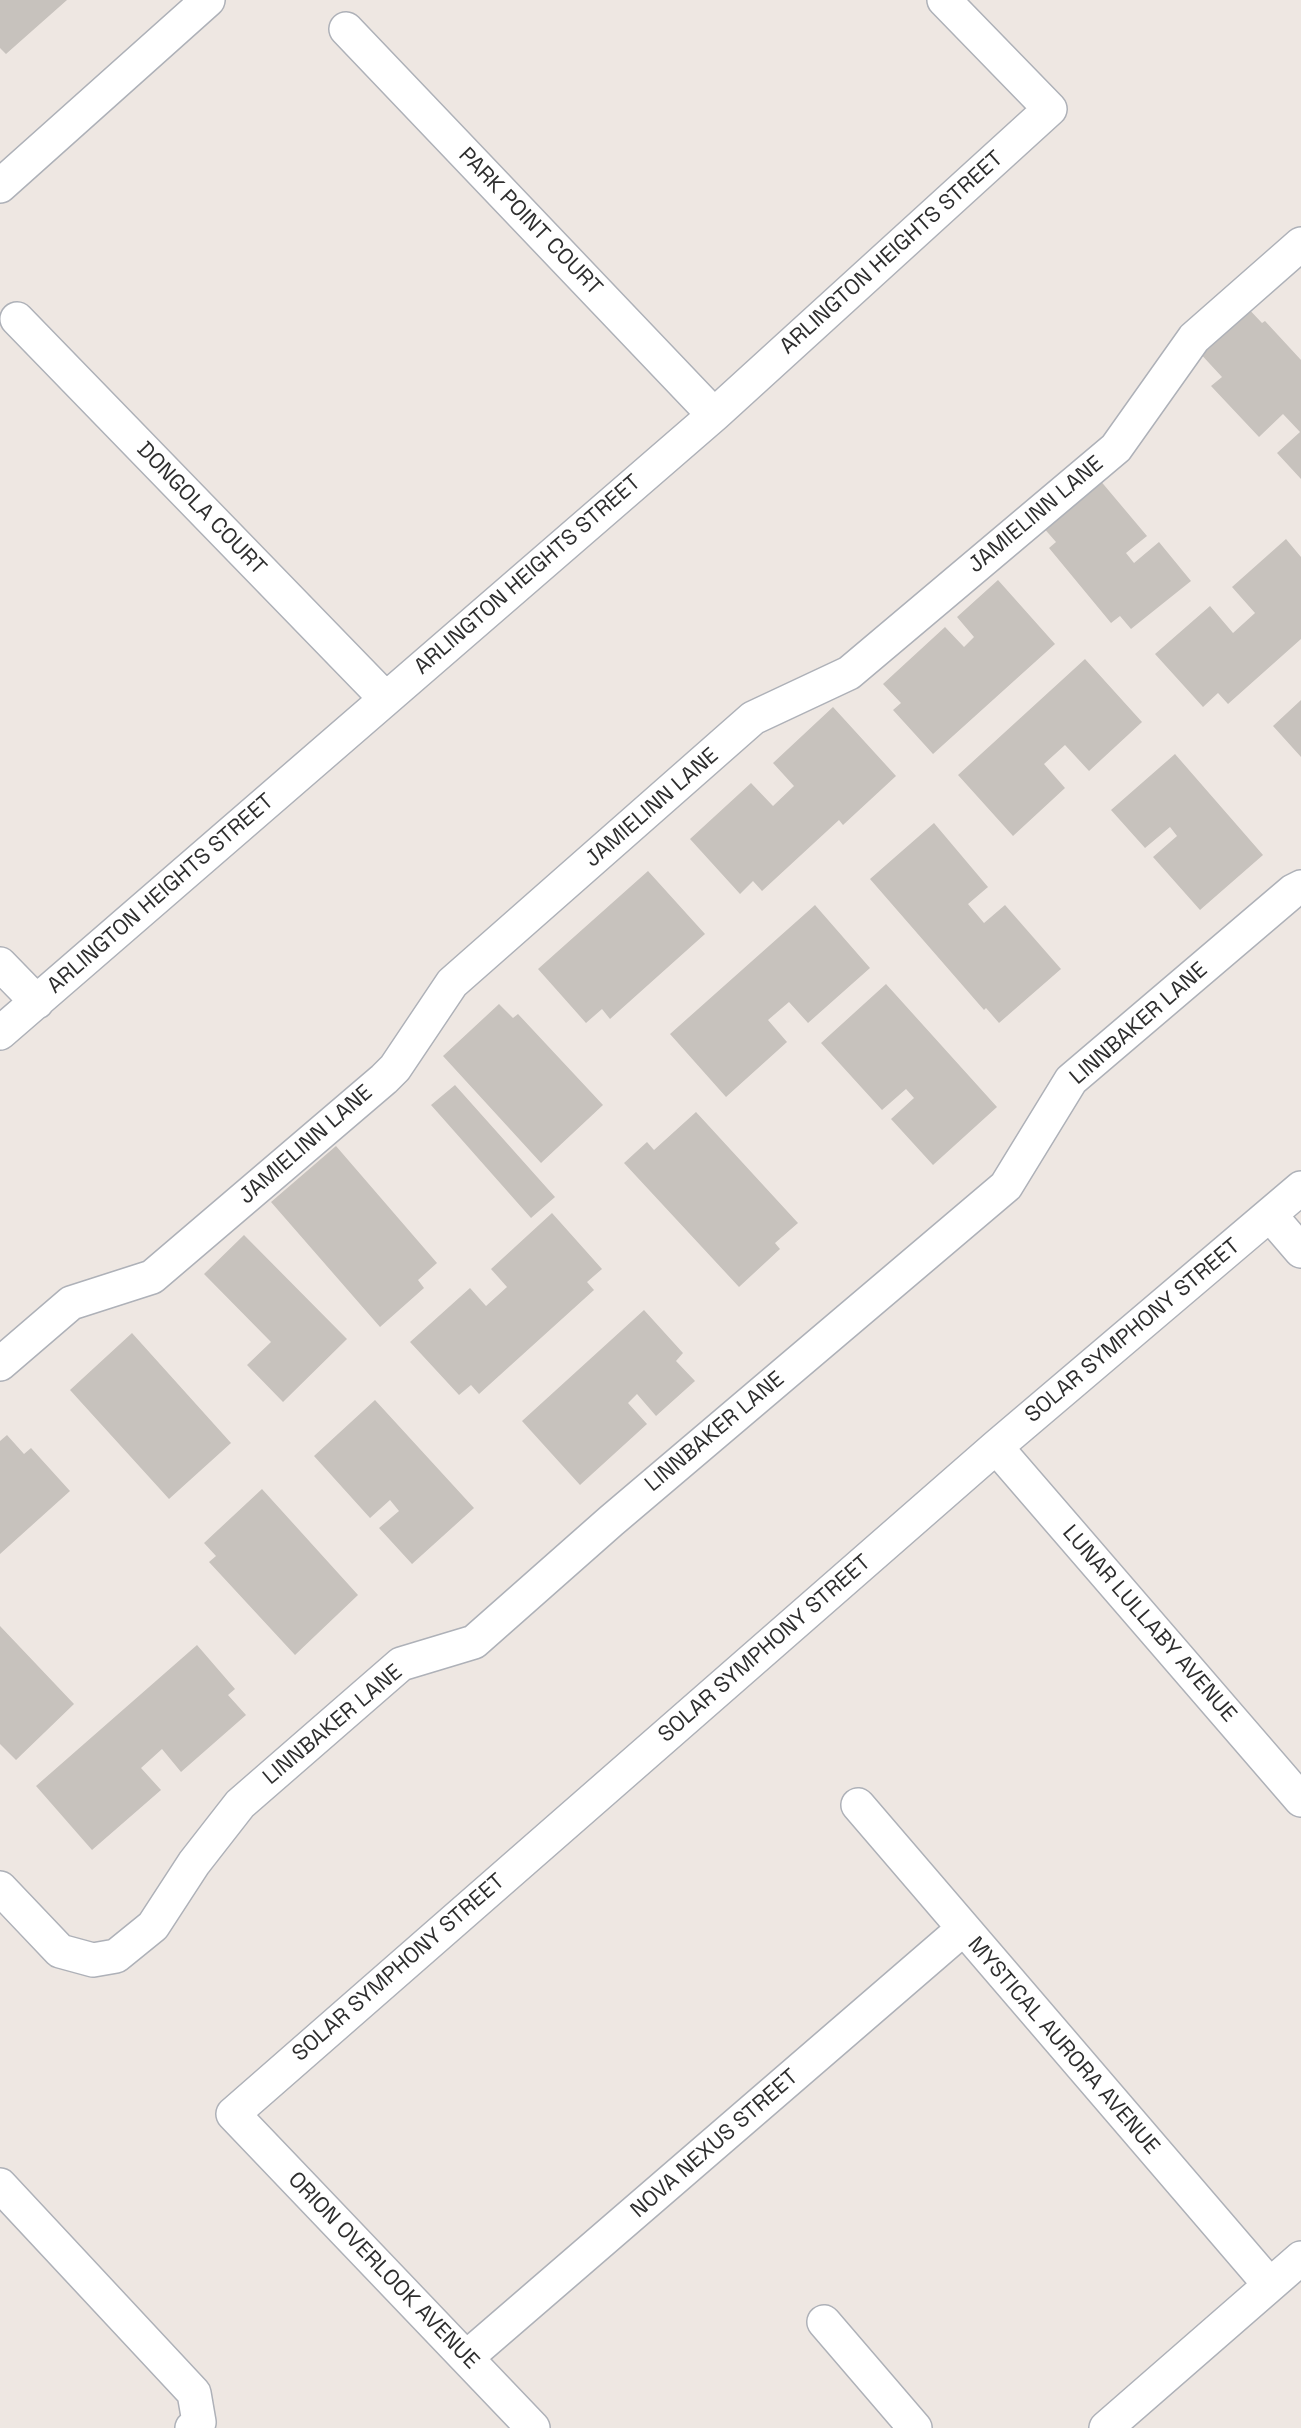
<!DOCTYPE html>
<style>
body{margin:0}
canvas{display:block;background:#eee7e2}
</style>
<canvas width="1301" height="2428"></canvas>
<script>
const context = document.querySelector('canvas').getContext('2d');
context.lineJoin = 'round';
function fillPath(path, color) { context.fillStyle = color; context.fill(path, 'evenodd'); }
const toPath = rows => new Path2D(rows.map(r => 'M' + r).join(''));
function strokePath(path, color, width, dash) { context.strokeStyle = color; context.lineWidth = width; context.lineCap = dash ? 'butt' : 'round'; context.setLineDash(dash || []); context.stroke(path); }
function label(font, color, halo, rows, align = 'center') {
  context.font = font + ' "Space Grotesk",sans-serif'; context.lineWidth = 4.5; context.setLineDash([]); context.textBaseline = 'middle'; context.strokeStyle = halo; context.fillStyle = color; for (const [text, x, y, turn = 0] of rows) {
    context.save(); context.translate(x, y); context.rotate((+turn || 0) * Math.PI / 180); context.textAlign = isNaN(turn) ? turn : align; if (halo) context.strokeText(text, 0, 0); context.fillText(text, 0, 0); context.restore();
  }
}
const building = toPath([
 [0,0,67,0,6,54,0,48],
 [1245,305,1262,323,1265,321,1301,360,1301,479,1277,453,1300,432,1283,414,1259,437,1211,386,1222,377,1197,350],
 [1099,479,1147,536,1126,553,1134,563,1159,542,1191,581,1131,629,1120,616,1111,623,1049,548,1056,542,1042,526],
 [1286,539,1301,557,1301,639,1228,704,1218,693,1203,707,1155,654,1210,606,1233,633,1255,613,1232,587],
 [998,580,1055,644,933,754,893,710,901,703,883,684,945,627,964,647,974,637,957,617],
 [1085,659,1142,722,1089,771,1065,745,1044,764,1065,788,1013,836,958,775],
 [1301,700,1301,757,1273,726],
 [833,707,896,776,843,825,839,820,762,891,753,881,740,894,690,839,751,783,773,806,794,786,773,763],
 [1175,754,1263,855,1200,910,1153,857,1177,836,1170,827,1145,848,1111,810],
 [934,823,988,887,968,904,984,923,1005,905,1061,969,999,1023,986,1008,984,1010,870,879],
 [648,871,705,934,610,1019,602,1009,586,1023,538,969],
 [815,905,870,968,808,1023,789,1002,768,1020,787,1042,726,1097,670,1034],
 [886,984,997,1107,933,1165,891,1119,914,1098,906,1089,882,1110,821,1043],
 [499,1004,513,1018,518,1014,603,1105,541,1163,443,1056],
 [455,1085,555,1197,531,1218,431,1105],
 [696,1112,798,1223,775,1243,780,1249,739,1287,624,1163,647,1142,654,1150],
 [336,1146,437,1263,418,1280,424,1288,380,1327,271,1202],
 [552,1213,602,1269,587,1282,594,1290,479,1394,471,1385,459,1395,410,1342,470,1288,486,1306,507,1287,491,1269],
 [244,1235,347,1339,283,1402,247,1365,271,1342,204,1274],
 [644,1310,683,1353,676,1361,695,1381,656,1416,637,1394,628,1403,647,1424,580,1485,522,1421],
 [132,1333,231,1443,169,1499,70,1390],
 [375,1400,474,1508,412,1564,379,1528,399,1511,390,1500,370,1518,314,1456],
 [7,1435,24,1454,31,1448,70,1491,0,1554,0,1441],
 [262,1489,358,1595,295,1655,209,1562,216,1556,204,1543],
 [0,1626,74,1704,16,1760,0,1744],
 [197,1645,235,1689,228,1695,246,1715,181,1772,162,1749,141,1768,161,1790,92,1850,36,1786]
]);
const minor = toPath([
 [346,29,714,415],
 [0,186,208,0],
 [17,319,385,698],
 [0,964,37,1002],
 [0,1033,714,415,1050,109,944,0],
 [1270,1215,1301,1251],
 [0,1364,71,1303,152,1277,384,1079,395,1068,452,983,753,718,849,673,1116,448,1194,338,1301,244],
 [996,1447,1301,1800],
 [858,1805,1270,2285],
 [0,1888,60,1951,93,1960,116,1956,153,1926,194,1863,240,1804,401,1664,474,1642,611,1521,1006,1186,1071,1080,1293,891,1301,887],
 [0,2185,194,2393,199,2422,192,2428],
 [824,2322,915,2428],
 [466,2358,963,1929],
 [533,2428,233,2114,996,1447,1301,1188],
 [1106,2428,1301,2258]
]);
const streetNames = [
 ["PARK POINT COURT",530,222,46],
 ["ARLINGTON HEIGHTS STREET",892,253,-42],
 ["DONGOLA COURT",201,509,46],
 ["JAMIELINN LANE",1036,515,-40],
 ["ARLINGTON HEIGHTS STREET",528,575,-41],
 ["JAMIELINN LANE",652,808,-41],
 ["ARLINGTON HEIGHTS STREET",161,894,-41],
 ["LINNBAKER LANE",1139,1024,-41],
 ["JAMIELINN LANE",306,1145,-41],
 ["SOLAR SYMPHONY STREET",1133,1331,-40],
 ["LINNBAKER LANE",715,1432,-40],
 ["LUNAR LULLABY AVENUE",1149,1624,49],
 ["SOLAR SYMPHONY STREET",765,1649,-41],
 ["LINNBAKER LANE",333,1725,-40],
 ["SOLAR SYMPHONY STREET",399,1968,-41],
 ["MYSTICAL AURORA AVENUE",1063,2046,49],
 ["NOVA NEXUS STREET",715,2144,-41],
 ["ORION OVERLOOK AVENUE",383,2271,46]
];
fillPath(building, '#c7c2bd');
strokePath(minor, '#aeb1b8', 36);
strokePath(minor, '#fff', 33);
label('22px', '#2e2e2e', '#fff', streetNames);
</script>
